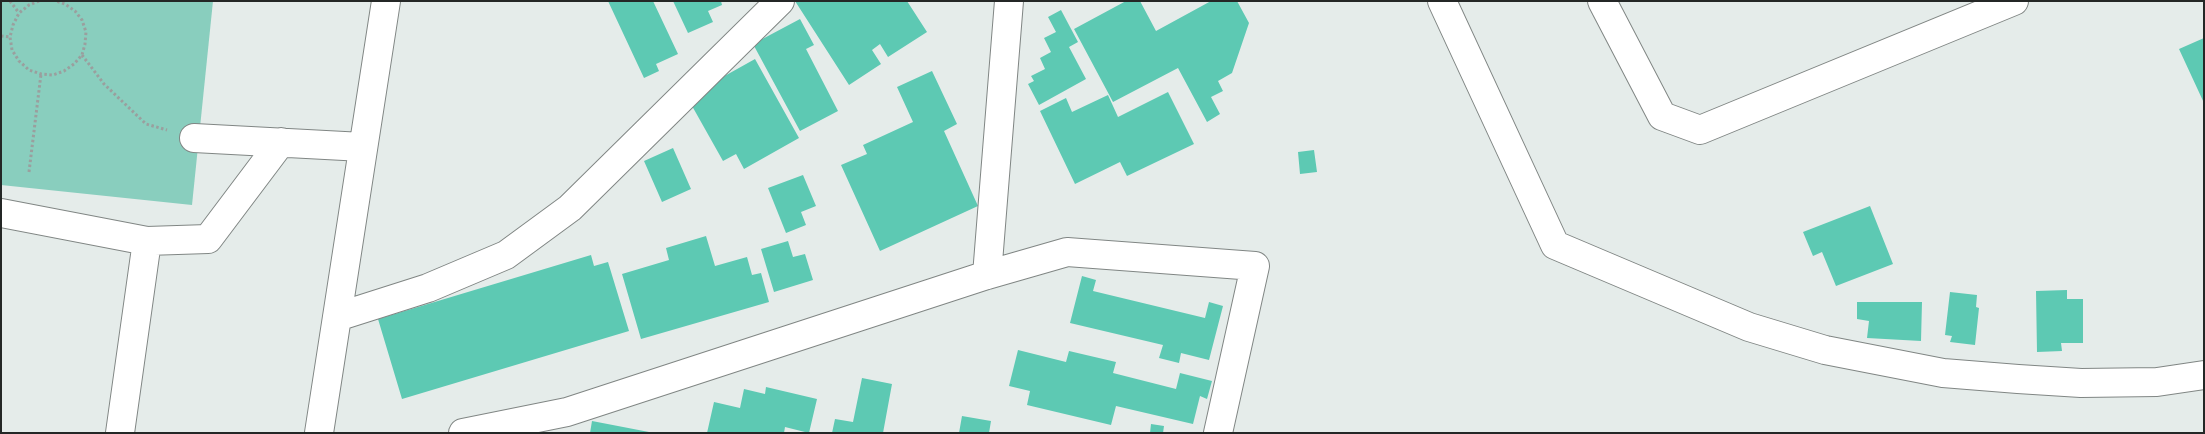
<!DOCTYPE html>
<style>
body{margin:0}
#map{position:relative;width:2205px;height:434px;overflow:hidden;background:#e5ecea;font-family:Georgia,serif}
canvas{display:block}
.frame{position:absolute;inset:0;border:2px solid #242726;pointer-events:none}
</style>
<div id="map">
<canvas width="2205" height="434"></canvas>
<div class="frame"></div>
</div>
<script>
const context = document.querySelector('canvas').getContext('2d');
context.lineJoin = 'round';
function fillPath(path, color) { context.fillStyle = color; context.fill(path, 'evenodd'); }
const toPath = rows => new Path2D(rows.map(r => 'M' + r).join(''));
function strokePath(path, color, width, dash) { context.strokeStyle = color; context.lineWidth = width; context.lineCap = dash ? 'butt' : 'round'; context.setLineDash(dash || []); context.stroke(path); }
const green = toPath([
 [1,1,213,1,192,205,1,185]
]);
const building = toPath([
 [608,1,653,1,678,54,656,64,659,71,644,78],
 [673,1,721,1,722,5,708,11,713,22,688,33],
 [795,1,907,1,927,32,888,57,880,44,872,50,881,64,849,85],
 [1126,1,1140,1,1156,31,1211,1,1237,1,1249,23,1232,73,1218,81,1223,91,1211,97,1220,114,1207,122,1178,68,1113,102,1074,29],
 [1061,10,1078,42,1069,47,1086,79,1039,105,1028,84,1034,81,1031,76,1045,69,1040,58,1051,52,1044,38,1056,32,1048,17],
 [800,19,814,45,806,49,838,111,800,131,753,44],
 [2204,38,2204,103,2179,49],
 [755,59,799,138,744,169,736,154,723,161,687,97],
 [932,71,957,124,944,131,978,206,880,251,841,165,867,154,863,145,913,122,897,87],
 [1168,92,1194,144,1127,176,1120,162,1075,184,1040,111,1066,98,1072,112,1108,95,1118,117],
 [673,148,691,189,662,202,644,161],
 [1314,150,1317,172,1300,174,1298,152],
 [803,175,816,206,801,212,806,225,786,233,768,188],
 [1870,206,1893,264,1836,286,1822,252,1813,256,1803,232],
 [706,236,715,266,747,257,752,275,761,273,769,302,641,339,622,274,669,260,666,248],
 [788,241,793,257,805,254,813,280,774,292,761,249],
 [591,255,594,266,608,262,629,331,402,399,378,319],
 [1082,276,1096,280,1093,291,1205,318,1209,302,1223,306,1209,360,1181,353,1179,363,1159,358,1163,345,1070,323],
 [2067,290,2067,299,2083,299,2083,343,2061,343,2062,351,2037,352,2036,291],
 [1950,292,1977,295,1976,307,1979,308,1975,345,1950,342,1952,336,1945,335],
 [1857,302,1922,302,1921,341,1867,338,1869,321,1857,319],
 [1018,350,1066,362,1069,351,1116,362,1113,373,1176,389,1180,373,1212,381,1207,399,1200,396,1193,424,1116,406,1111,425,1027,405,1030,391,1009,386],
 [862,378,892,384,883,433,832,433,835,419,853,422],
 [766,387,817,399,809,433,785,427,784,433,707,433,714,402,740,408,744,389,765,394],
 [962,416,991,421,989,433,959,433],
 [592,421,649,432,649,433,590,433],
 [1151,424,1164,426,1163,433,1150,433]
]);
const path = toPath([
 [10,1,19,13],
 [39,1,29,5,19,13,13,25,10,37,12,50,19,61,29,70,41,74,53,75,64,71,74,64,82,55,85,44,86,32,82,20,75,11,65,4,56,1],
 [1,36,10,37],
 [82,55,104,84,146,124,167,130],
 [29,172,41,74]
]);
const street = toPath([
 [1442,1,1555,245,1749,327,1825,350,1943,373,2018,379,2081,383,2157,382,2204,375],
 [1602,1,1662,116,1700,130,2014,1],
 [194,138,363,147],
 [1,213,147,241,120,433],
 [147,241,208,239,281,142],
 [987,275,1009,1],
 [337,317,428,288,506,255,570,208,780,1],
 [319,433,386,1],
 [463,433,567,412,987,275,1067,252,1255,266,1218,433]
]);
fillPath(green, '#89cebe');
fillPath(building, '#5dc9b3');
strokePath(street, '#808684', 30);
strokePath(path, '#9a9f9e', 3, [2.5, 2.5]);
strokePath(street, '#fff', 28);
</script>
